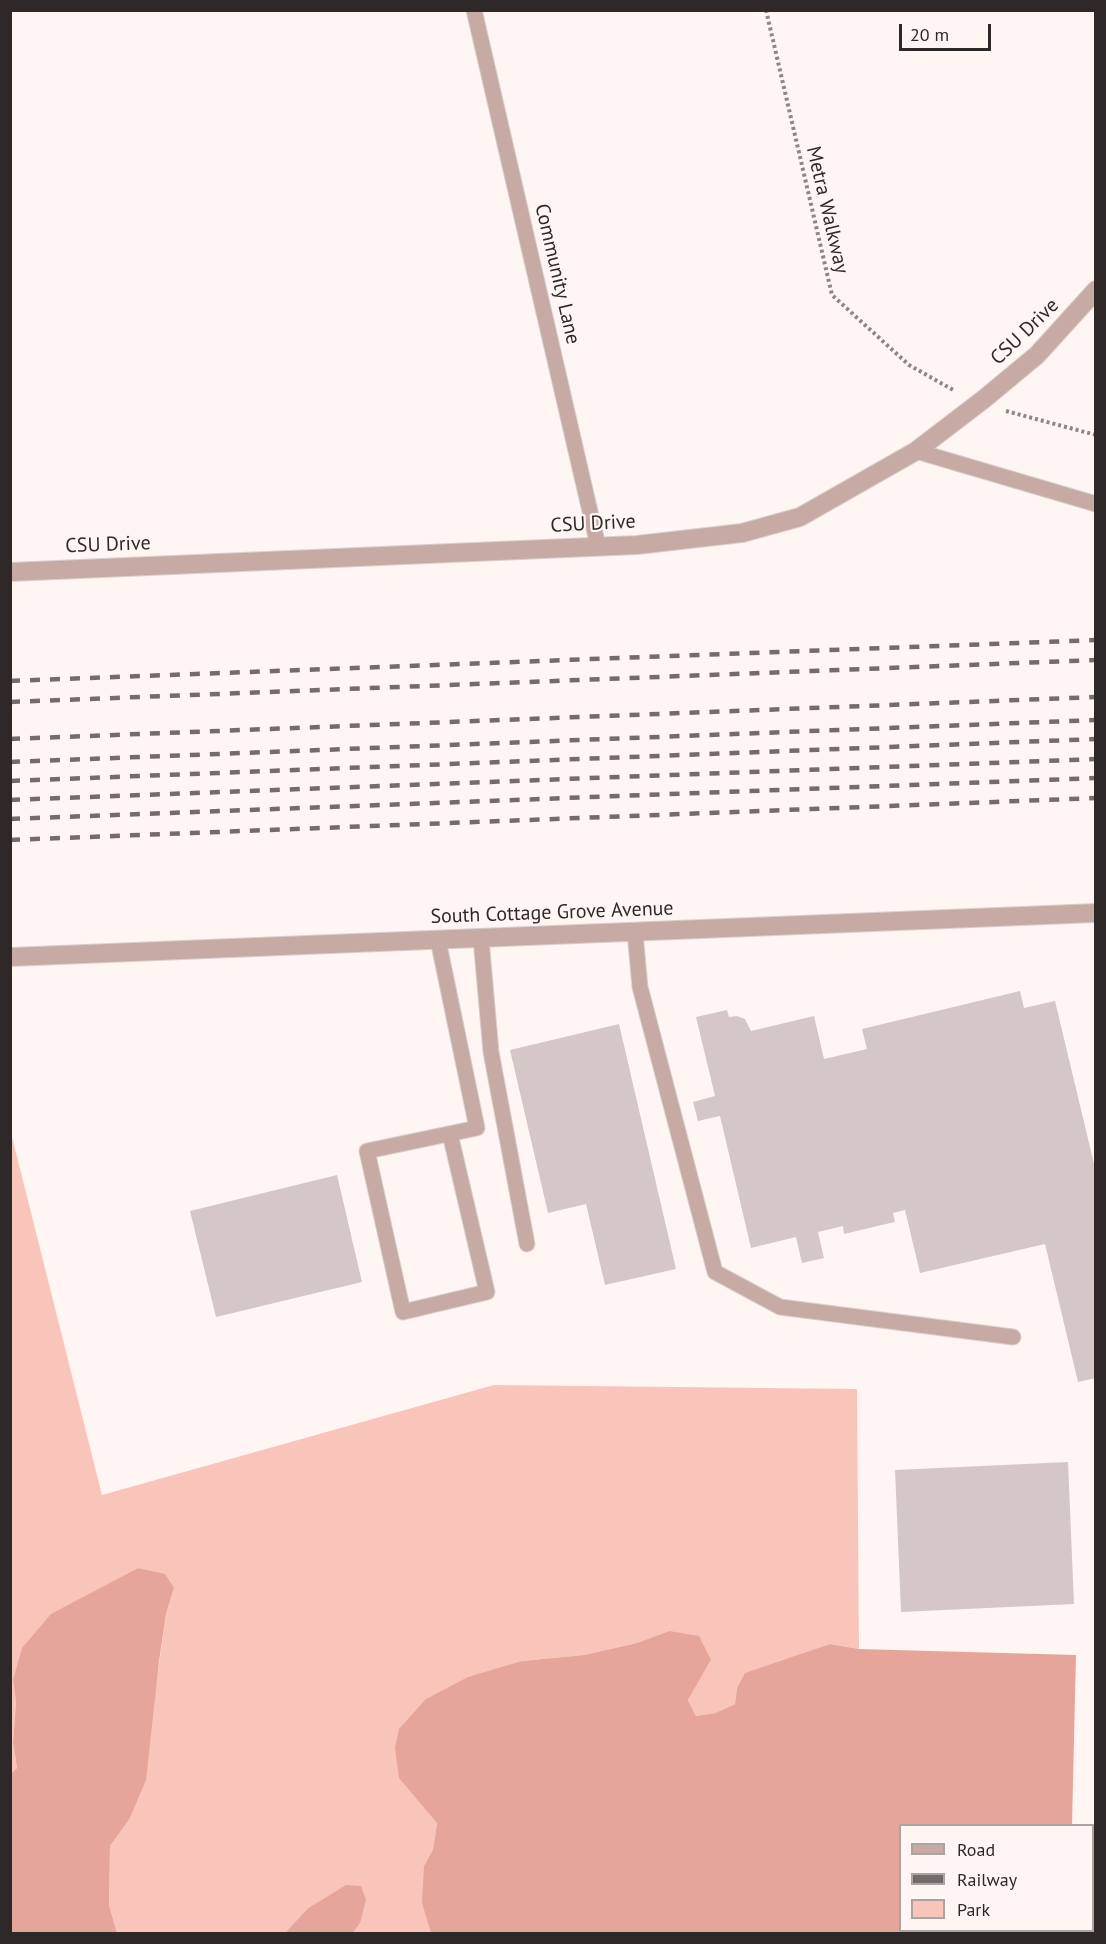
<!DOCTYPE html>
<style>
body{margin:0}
#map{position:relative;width:1106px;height:1944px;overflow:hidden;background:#fff6f4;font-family:"PT Sans",sans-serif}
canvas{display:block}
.frame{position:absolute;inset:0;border:12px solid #2e2928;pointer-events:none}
.legend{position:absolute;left:899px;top:1824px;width:195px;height:108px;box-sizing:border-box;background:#fff6f4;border:2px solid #aba4a2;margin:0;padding:8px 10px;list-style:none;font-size:18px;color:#2e2928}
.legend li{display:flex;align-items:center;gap:12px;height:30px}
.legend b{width:30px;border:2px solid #aba4a2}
.scale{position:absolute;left:899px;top:24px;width:92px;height:27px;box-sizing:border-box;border:3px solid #2e2928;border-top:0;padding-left:8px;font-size:18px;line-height:21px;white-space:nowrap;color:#2e2928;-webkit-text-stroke:4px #fff6f4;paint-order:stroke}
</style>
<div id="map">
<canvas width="1106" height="1944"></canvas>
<div class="frame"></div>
<ul class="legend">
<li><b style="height:8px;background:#c7aaa4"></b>Road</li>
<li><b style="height:8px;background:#736c6b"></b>Railway</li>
<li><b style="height:16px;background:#f9c5bb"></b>Park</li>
</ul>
<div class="scale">20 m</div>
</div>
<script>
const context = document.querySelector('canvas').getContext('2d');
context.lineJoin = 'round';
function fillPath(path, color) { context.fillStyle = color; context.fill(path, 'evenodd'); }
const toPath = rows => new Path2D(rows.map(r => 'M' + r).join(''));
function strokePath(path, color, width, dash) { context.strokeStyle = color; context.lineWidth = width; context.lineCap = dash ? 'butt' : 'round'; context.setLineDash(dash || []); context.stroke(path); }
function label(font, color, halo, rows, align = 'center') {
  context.font = font + ' "PT Sans",sans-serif'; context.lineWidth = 4.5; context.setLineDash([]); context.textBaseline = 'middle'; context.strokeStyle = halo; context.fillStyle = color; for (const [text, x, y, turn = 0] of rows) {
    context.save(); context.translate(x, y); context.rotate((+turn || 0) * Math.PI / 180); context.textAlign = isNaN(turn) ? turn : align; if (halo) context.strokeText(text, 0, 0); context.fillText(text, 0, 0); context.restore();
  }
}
const green = toPath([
 [10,1129,102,1495,494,1385,857,1389,859,1649,830,1644,778,1663,737,1688,735,1704,715,1713,696,1716,688,1700,711,1660,669,1631,637,1643,584,1655,522,1661,424,1805,437,1823,433,1849,424,1866,431,1933,353,1933,360,1923,307,1909,285,1933,117,1933,109,1905,110,1846,129,1820,152,1715,166,1614,174,1588,138,1568,51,1615,13,1680,16,1702,13,1743,17,1768,11,1775]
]);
const forest = toPath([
 [138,1568,165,1574,174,1588,166,1614,159,1662,146,1780,129,1820,110,1846,109,1905,117,1933,11,1933,10,1775,17,1768,13,1743,16,1702,13,1680,22,1648,51,1614],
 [669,1631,699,1636,711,1660,688,1700,696,1716,715,1713,735,1704,737,1688,745,1673,830,1644,859,1649,1076,1655,1072,1825,900,1826,900,1930,1071,1930,1071,1933,431,1933,422,1903,424,1866,433,1849,437,1823,399,1778,395,1748,399,1729,426,1699,468,1677,522,1661,584,1655,637,1643],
 [346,1885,361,1886,366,1900,360,1923,353,1933,285,1933,307,1909]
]);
const building = toPath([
 [1020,991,1024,1008,1055,1001,1096,1172,1096,1378,1078,1382,1045,1244,920,1273,905,1210,893,1213,895,1222,886,1224,844,1234,843,1226,818,1232,824,1258,802,1263,796,1237,751,1248,720,1116,698,1121,693,1102,715,1096,696,1017,727,1010,729,1017,737,1016,745,1019,751,1031,814,1016,824,1059,867,1049,862,1029],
 [619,1024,676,1269,605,1285,586,1204,548,1213,510,1050],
 [337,1175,362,1282,216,1317,190,1211],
 [1068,1462,1074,1604,901,1612,895,1470]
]);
const path = toPath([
 [766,10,832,295,909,365,955,391],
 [1006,411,1096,435]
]);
const service = toPath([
 [474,10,598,546],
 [916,451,1096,504],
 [635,933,640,987,715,1272,780,1307,1013,1337],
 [481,939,491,1052,527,1244],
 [438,940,477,1128,367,1151,403,1312,487,1292,450,1134]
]);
const tertiary = toPath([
 [10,572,637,545,742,533,800,517,916,451,984,399,1037,355,1096,290],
 [10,957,1096,913]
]);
const rail = toPath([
 [10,681,1096,640],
 [10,702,1096,660],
 [10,739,1096,697],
 [10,762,1096,720],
 [10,781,1096,739],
 [10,800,1096,759],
 [10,819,1096,778],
 [10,840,1096,798]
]);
const streetNames = [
 ["Metra Walkway",827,210,77],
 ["Community Lane",557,274,77],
 ["CSU Drive",1025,332,-44],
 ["CSU Drive",593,524,-3],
 ["CSU Drive",108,545,-2],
 ["South Cottage Grove Avenue",552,913,-2]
];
fillPath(green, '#f9c5bb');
fillPath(forest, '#e6a59a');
fillPath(building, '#d5c7c5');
strokePath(service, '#d9d1cf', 17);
strokePath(tertiary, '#d9d1cf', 20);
strokePath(path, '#8d8684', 4, [3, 3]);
strokePath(service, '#c7aaa4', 15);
strokePath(tertiary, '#c7aaa4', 18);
strokePath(rail, '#736c6b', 4.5, [10, 10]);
label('20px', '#2e2928', '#fff6f4', streetNames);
</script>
